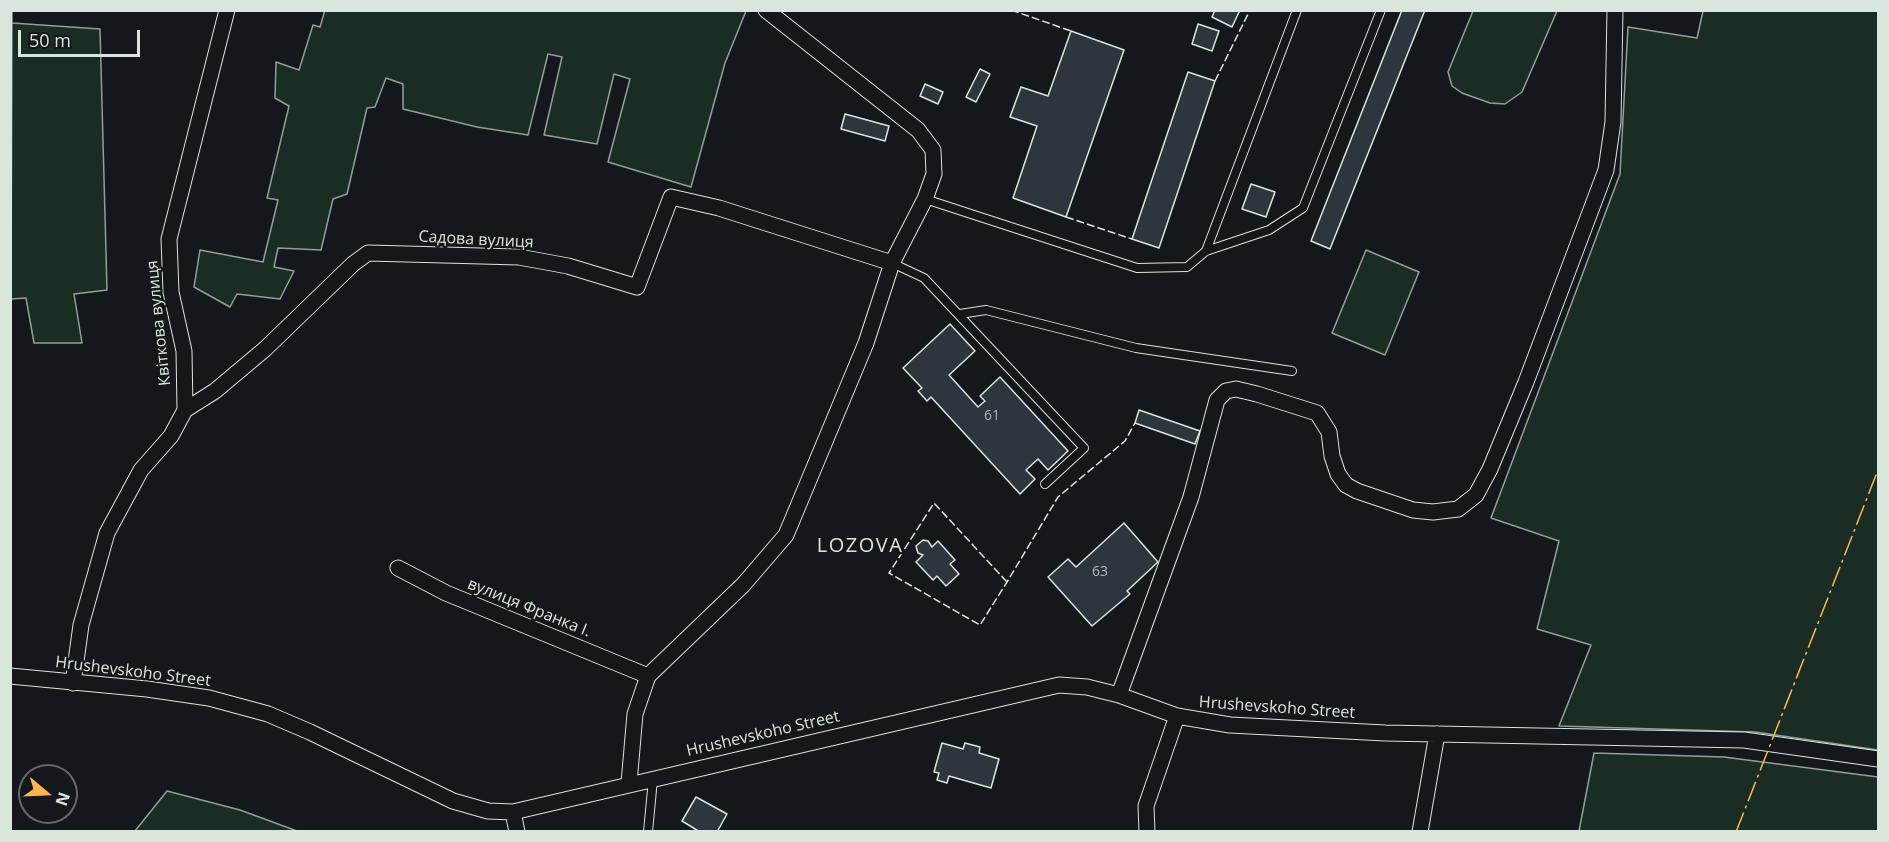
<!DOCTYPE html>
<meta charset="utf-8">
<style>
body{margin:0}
#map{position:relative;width:1889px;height:842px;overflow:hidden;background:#14181c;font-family:"Open Sans",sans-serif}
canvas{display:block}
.frame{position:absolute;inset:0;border:12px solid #d8e6dc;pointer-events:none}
.north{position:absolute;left:18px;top:764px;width:60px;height:60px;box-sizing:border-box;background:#14181c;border:2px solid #626a69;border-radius:50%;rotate:109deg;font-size:16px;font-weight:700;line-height:24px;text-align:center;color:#d8e6dc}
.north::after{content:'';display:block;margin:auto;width:21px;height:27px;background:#ffb74d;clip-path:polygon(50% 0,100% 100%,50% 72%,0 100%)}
.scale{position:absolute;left:18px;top:30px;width:122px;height:27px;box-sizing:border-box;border:3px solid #d8e6dc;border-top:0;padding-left:8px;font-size:18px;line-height:21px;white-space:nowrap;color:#d8e6dc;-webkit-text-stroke:4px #14181c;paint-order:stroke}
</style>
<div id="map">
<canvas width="1889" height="842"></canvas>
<div class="frame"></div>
<div class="north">N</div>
<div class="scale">50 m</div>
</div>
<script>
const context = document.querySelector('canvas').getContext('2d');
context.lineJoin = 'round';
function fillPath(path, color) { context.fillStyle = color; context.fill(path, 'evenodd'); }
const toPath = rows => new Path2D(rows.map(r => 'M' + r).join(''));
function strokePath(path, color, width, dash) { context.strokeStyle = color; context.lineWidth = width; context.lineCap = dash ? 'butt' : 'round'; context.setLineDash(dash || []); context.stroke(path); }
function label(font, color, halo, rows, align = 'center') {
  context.font = font + ' "Open Sans",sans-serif'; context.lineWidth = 4.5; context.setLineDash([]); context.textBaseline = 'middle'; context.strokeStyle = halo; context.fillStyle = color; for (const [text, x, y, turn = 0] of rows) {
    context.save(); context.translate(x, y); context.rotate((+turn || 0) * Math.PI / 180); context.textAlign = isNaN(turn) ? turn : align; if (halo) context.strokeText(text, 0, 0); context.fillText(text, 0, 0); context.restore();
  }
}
const green = toPath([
 [325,10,746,10,746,11,725,63,691,187,608,162,630,79,614,74,597,144,544,135,562,57,548,54,528,135,477,127,403,109,403,84,386,78,375,107,367,108,347,194,333,199,321,250,278,248,274,267,294,271,280,299,237,294,230,307,194,287,200,250,263,262,278,200,267,198,289,106,275,98,276,62,299,70,313,25,320,27,325,10],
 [12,11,12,23,100,29,107,290,74,294,82,343,34,343,26,298,11,299,12,11],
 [1473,11,1557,11,1522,92,1505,104,1490,103,1462,93,1452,86,1448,72,1473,11],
 [1703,11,1878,11,1878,750,1755,732,1559,726,1591,645,1537,629,1559,541,1491,518,1620,174,1628,27,1697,38,1703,11],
 [1366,250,1419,272,1385,355,1332,333,1366,250],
 [1594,753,1724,757,1878,777,1878,831,1579,831,1594,753],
 [167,791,240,810,297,831,135,831,167,791]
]);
const building = toPath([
 [1215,10,1240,10,1232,27,1212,17,1215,10],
 [1402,10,1425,10,1330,249,1311,241,1402,10],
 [1198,24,1219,31,1212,51,1192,44,1198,24],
 [1071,31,1124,50,1066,217,1013,198,1037,126,1010,117,1021,87,1048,96,1071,31],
 [980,69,990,74,976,102,966,97,980,69],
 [1188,72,1215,81,1159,248,1132,239,1188,72],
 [925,84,943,92,938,104,920,96,925,84],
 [845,114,889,126,885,141,841,129,845,114],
 [1251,184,1275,192,1266,217,1242,209,1251,184],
 [950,324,975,351,949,375,978,407,985,401,980,396,1000,377,1068,451,1048,470,1038,459,1026,470,1035,479,1020,494,931,397,927,401,918,391,922,388,903,368,950,324],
 [1139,410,1200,431,1195,444,1135,423,1139,410],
 [1124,523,1158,562,1127,591,1130,594,1092,626,1048,577,1068,559,1076,567,1124,523],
 [923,540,928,541,932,547,938,541,955,560,950,564,959,574,946,586,937,576,933,580,916,562,923,555,918,553,916,546,923,540],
 [942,743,963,749,965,743,980,747,979,753,999,759,991,788,949,776,947,783,937,780,939,773,934,772,942,743],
 [696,797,727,814,717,832,700,832,682,821,696,797]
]);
const service = toPath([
 [925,199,1137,268,1187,267,1206,251,1269,230,1303,208,1381,10],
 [1206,251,1297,10],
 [892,263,924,278,1084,448,1045,484],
 [960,314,986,310,1136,348,1292,371],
 [648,832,653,779]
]);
const minor = toPath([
 [185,410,215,391,265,349,353,264,368,253,519,257,568,266,637,287,671,197,719,208,892,263],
 [398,568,446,593,648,676],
 [10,676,147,689,209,698,268,714,310,732,453,801,488,811,513,812,1059,685,1087,687,1119,695,1177,716,1230,725,1385,733,1744,740,1878,759],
 [73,683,81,625,107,533,141,470,171,436,185,410,184,351,171,292,169,239,227,10],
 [1119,695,1191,497,1217,400,1226,391,1236,389,1257,394,1317,413,1329,432,1332,456,1338,474,1346,485,1357,491,1413,510,1433,512,1458,509,1476,495,1490,469,1526,382,1606,170,1613,122,1615,10],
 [629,783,635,714,648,676,743,585,786,535,866,343,892,263,925,199,934,174,933,150,918,130,766,10],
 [513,812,517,832],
 [1147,832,1146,806,1177,716],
 [1420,832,1437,734]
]);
const fence = toPath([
 [1011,10,1071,31],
 [1215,81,1250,10],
 [1066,217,1132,239],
 [1007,582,934,503,889,573,980,625,1007,582,1058,497,1125,441,1135,423]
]);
const power = toPath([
 [1736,832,1878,470]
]);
const numberNames = [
 ["61",992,416],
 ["63",1100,572]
];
const streetNames = [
 ["Садова вулиця",476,240,3],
 ["Квіткова вулиця",159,323,-96],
 ["вулиця Франка І.",529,608,22],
 ["Hrushevskoho Street",133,672,7],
 ["Hrushevskoho Street",1277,708,4],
 ["Hrushevskoho Street",763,734,-13]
];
const quarterNames = [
 ["LOZOVA",860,546]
];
fillPath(green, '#1a2d24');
strokePath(green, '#939e99', 1.5);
fillPath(building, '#2c363c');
strokePath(building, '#d8e6dc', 1.5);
strokePath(service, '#d8e6dc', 10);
strokePath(minor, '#d8e6dc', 17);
strokePath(service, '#14181c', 8);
strokePath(minor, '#14181c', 15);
strokePath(fence, '#d8e6dc', 1.5, [8, 3]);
strokePath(power, '#ffb74d', 1.5, [21, 4.5, 3, 4.5]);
label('14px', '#adbab4', null, numberNames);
label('16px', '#d8e6dc', '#14181c', streetNames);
context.letterSpacing = '1.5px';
label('20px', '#d8e6dc', '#14181c', quarterNames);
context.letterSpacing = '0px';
</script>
